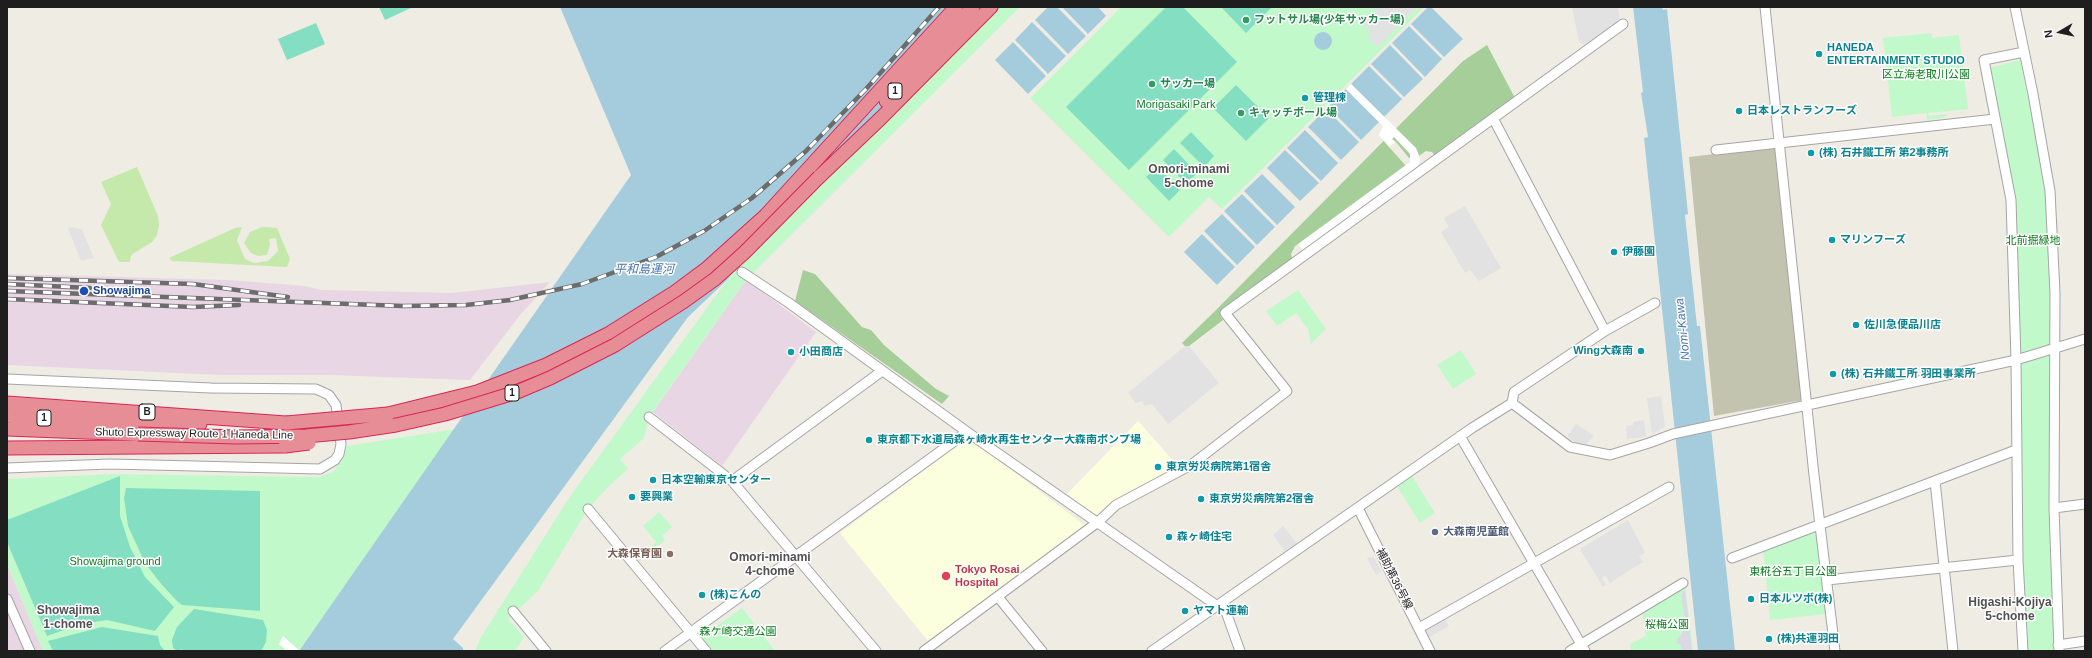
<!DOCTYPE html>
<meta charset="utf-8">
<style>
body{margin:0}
#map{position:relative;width:2092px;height:658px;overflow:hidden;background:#efece4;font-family:Arial,sans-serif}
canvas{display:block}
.frame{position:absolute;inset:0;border:8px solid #1e1e1e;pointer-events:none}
.north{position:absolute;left:2040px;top:12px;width:40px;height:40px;-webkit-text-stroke:3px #fff;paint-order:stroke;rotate:261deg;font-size:11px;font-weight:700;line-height:16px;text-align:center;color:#1e1e1e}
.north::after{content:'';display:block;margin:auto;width:14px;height:18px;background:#1e1e1e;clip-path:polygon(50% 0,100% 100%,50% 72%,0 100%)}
</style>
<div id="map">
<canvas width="2092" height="658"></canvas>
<div class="frame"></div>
<div class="north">N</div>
</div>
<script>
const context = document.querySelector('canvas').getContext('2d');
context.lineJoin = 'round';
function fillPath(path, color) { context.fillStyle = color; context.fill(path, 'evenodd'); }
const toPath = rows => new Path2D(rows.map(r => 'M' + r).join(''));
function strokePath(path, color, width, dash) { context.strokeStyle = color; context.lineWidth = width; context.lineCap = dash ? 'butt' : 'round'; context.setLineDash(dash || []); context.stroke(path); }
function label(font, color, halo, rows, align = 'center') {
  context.font = font + ' Arial,"Noto Sans JP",sans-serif'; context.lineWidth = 3; context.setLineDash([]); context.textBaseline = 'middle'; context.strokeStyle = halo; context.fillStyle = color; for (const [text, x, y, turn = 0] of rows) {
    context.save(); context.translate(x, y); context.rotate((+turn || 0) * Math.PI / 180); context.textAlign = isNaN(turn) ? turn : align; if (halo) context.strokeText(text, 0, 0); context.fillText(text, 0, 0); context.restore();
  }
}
const industrial = toPath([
 [7,274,228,280,305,286,321,290,452,293,550,282,520,315,470,380,330,375,221,375,7,365],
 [746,280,816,332,722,466,653,412],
 [7,564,43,651,7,651]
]);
const education = toPath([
 [1138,421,1177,465,1177,469,1100,518,1067,494],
 [964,441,974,442,1086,526,928,641,840,533]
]);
const construction = toPath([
 [1775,147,1803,400,1714,416,1689,157]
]);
const grass = toPath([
 [137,167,158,216,159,225,157,235,152,242,131,255,130,262,119,262,101,225,111,204,101,182],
 [242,227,237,240,245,259,254,263,268,261,278,251,276,238,269,239,270,245,267,255,258,256,251,253,244,243,250,232,262,227,277,228,290,259,287,267,172,261,169,258,235,228]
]);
const forest = toPath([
 [1487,45,1515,98,1435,156,1432,152,1426,151,1416,158,1409,158,1396,142,1389,147,1406,166,1421,166,1303,251,1298,244,1295,246,1291,254,1293,262,1220,316,1223,320,1189,346,1185,346,1182,343,1215,311,1463,61],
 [803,270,815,274,862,327,871,330,884,345,936,389,949,396,942,404,795,301]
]);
const park = toPath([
 [1001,7,1020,7,746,280,649,417,644,438,620,459,628,469,608,487,588,509,538,591,508,619,524,637,515,651,475,651,481,637,571,495,738,265],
 [1121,7,1424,7,1222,209,1209,197,1169,237,1030,98],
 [1932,33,1932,38,1959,35,1968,109,1928,113,1929,116,1946,114,1946,117,1927,120,1926,113,1892,117,1883,38],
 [2023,59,2023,74,2028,98,2047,186,2051,240,2050,508,2055,651,2026,651,2021,582,2014,247,1990,68],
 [1298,290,1326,329,1311,344,1308,329,1296,313,1277,326,1266,311],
 [1461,350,1476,374,1453,389,1437,365],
 [462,428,298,651,43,651,7,564,7,479,112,474,318,477,333,472,342,459,347,446],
 [1412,476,1435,513,1420,523,1397,486],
 [659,512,672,527,662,536,665,540,637,563,635,560,656,542,643,526],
 [1810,532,1818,537,1827,614,1770,620,1763,550],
 [1685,585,1693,651,1631,651,1630,644,1646,636,1642,612],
 [742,608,775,651,711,651,701,637]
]);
const pitch = toPath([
 [379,7,413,7,385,20],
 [1166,7,1183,7,1237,62,1129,170,1066,107],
 [1221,7,1272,7,1246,33],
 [316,23,325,44,287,60,278,39],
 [1236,85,1269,118,1246,141,1213,108],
 [1191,132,1214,156,1204,167,1180,143],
 [1174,149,1197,173,1186,184,1163,160],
 [1157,166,1180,190,1169,201,1146,177],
 [120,476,120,516,130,547,145,577,174,607,155,631,107,620,81,624,47,636,7,542,7,520],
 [126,488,260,491,260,611,182,605,178,602,162,585,145,563,128,526,124,498],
 [194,609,263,620,267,630,266,642,261,651,183,651,182,649,178,651,173,648,172,640,177,627],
 [102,627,158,636,160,645,165,651,53,651,48,641]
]);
const parking = toPath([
 [1380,7,1417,7,1378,47,1367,36,1371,32,1363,24],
 [1572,7,1618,7,1620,22,1584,45,1579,42],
 [1465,206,1501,268,1479,281,1470,270,1465,273,1441,232,1449,227,1444,218],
 [73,227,82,230,94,258,81,261,68,228],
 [1185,346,1189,346,1219,383,1168,424,1152,404,1144,406,1143,401,1136,403,1128,393],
 [1661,396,1665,427,1652,434,1647,398],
 [1644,420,1646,437,1627,439,1626,426,1633,425,1633,422],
 [1576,424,1594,436,1586,444,1575,442,1567,436],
 [1628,520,1645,553,1639,556,1643,562,1610,583,1606,576,1602,578,1606,585,1603,587,1580,549],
 [1283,526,1298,545,1286,553,1273,535],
 [1373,556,1382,572,1376,575,1367,559],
 [1445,619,1449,626,1429,637,1425,629]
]);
const plaza = toPath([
 [1685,590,1692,651,1682,651,1681,646,1676,642,1684,630,1684,611,1681,594]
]);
const water = toPath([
 [560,7,1001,7,738,265,727,280,688,317,453,639,463,648,463,651,299,651,631,175],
 [1048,7,1057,7,1086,36,1068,54,1035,20],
 [1062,7,1098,7,1106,16,1088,34],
 [1428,7,1431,7,1463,39,1444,57,1411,24],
 [1633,7,1662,7,1663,10,1667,9,1688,214,1685,215,1697,326,1700,326,1735,651,1698,651,1644,138,1648,137,1641,93,1643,92],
 [1032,22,1066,56,1048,74,1015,40],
 [1409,26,1442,59,1425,77,1392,43],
 '1314 41a9 9 0 1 1 18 0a9 9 0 1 1-18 0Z',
 [1013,42,1046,76,1028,94,995,60],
 [1390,45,1423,79,1404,97,1371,64],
 [1369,66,1402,99,1384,117,1351,84],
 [1346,89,1379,122,1361,140,1328,107],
 [1326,109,1359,142,1341,160,1308,127],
 [1305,130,1338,163,1321,181,1287,148],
 [1285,150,1319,183,1300,201,1267,168],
 [1262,174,1295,207,1277,225,1244,191],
 [1242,194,1275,227,1257,245,1224,211],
 [1222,214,1255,247,1237,265,1204,231],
 [1202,234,1235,267,1217,285,1184,252]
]);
const pier = toPath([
 [1351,84,1416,148,1420,158,1419,164,1417,168,1303,251,1298,244,1410,162,1410,154,1394,137,1392,139,1396,142,1389,147,1379,135,1383,126,1346,89],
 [283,636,300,651,287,651,279,644]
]);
const minor = toPath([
 [1765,7,1814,475,1835,651],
 [2015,7,2033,94,2050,191,2055,293,2054,508,2059,651],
 [1494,120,1605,331,1514,392,1512,403],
 [1716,150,1995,119],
 [742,272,789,303,970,434,1226,612,1240,651],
 [1605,331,1655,303],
 [7,379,211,388,316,389,329,395,336,405,341,444,339,454,335,460,320,469,110,464,7,468],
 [1512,403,1570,447,1610,455,1649,443,1673,434,2016,360,2085,339],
 [649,417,732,481,876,651],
 [1460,436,1585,651],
 [732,481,882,371],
 [1935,481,1953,651],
 [1358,508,1430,651],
 [2054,508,2085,504],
 [588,509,706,651],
 [1732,558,2016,450],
 [1827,580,2018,560],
 [998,597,1042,651],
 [7,599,30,651],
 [513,611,546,651],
 [1419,628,1669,487],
 [2058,645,2085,641],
 [665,651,967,432],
 [924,651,1098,522,1116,505,1191,465,1287,391,1225,313,1623,24],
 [1152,651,1472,428,1512,403],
 [1570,651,1683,583],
 [2023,651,2018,560,2016,360,2011,200,1984,60,2024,52]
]);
const highway = toPath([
 [886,101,973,7],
 [819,177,881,118,991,7],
 [7,403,286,423],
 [388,414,477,392,546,365,608,334,675,292,706,269,766,215,956,7],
 [7,416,200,424],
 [7,429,138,434],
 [7,448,285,446]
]);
const rail = toPath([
 [7,278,193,284,288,297],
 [7,284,90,288],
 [7,291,403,306,466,305,510,300,582,284,656,257,704,231,752,198,806,151,866,89,939,7],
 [7,299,193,307,239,305]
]);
const highwayBridge = toPath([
 [286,423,388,414],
 [138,434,236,437,306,436,349,432,396,425,445,414,517,392,550,378,615,345,683,302,715,279,745,252,819,177],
 [285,446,309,443]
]);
const markers = [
 [1246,20,4,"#2e9e5b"],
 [1819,54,4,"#0f9aa8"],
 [1152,84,4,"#2e9e5b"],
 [1305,98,4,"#0f9aa8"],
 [1739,111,4,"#0f9aa8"],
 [1241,113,4,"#2e9e5b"],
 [1811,153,4,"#0f9aa8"],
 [1832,240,4,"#0f9aa8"],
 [1614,252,4,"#0f9aa8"],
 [84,291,5,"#1a4fb4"],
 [1856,325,4,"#0f9aa8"],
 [1641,351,4,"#0f9aa8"],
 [791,352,4,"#0f9aa8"],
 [1833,374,4,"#0f9aa8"],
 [869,440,4,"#0f9aa8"],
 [1158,467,4,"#0f9aa8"],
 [653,480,4,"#0f9aa8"],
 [632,497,4,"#0f9aa8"],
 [1201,499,4,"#0f9aa8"],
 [1435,532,4,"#5c6f8a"],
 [1169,537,4,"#0f9aa8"],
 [670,554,4,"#8d6e63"],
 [946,576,5,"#e0444e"],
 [702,595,4,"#0f9aa8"],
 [1751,599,4,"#0f9aa8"],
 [1185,611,4,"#0f9aa8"],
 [1769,639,4,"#0f9aa8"]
];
const shields = [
 [895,91,14],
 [512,393,14],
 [147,412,16],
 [44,418,14]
];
const shieldNames = [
 ["1",895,91],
 ["1",512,393],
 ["B",147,412],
 ["1",44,418]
];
const leisureNames = [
 ["フットサル場(少年サッカー場)",1254,20],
 ["サッカー場",1160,84],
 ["キャッチボール場",1249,113]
];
const cultureNames = [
 ["HANEDA",1827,48],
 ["ENTERTAINMENT STUDIO",1827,61],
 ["管理棟",1313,98],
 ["日本レストランフーズ",1747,111],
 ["(株) 石井鐵工所 第2事務所",1819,153],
 ["マリンフーズ",1840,240],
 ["伊藤園",1622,252],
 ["佐川急便品川店",1864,325],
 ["Wing大森南",1633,351,"right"],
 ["小田商店",799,352],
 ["(株) 石井鐵工所 羽田事業所",1841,374],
 ["東京都下水道局森ヶ崎水再生センター大森南ポンプ場",877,440],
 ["東京労災病院第1宿舎",1166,467],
 ["日本空輸東京センター",661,480],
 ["要興業",640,497],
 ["東京労災病院第2宿舎",1209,499],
 ["森ヶ崎住宅",1177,537],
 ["(株)こんの",710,595],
 ["日本ルツボ(株)",1759,599],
 ["ヤマト運輸",1193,611],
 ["(株)共運羽田",1777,639]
];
const parkNames = [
 ["区立海老取川公園",1926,75],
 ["Morigasaki Park",1176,105],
 ["北前掘緑地",2033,241],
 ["Showajima ground",115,562],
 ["東糀谷五丁目公園",1793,572],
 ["桜梅公園",1667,625],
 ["森ケ崎交通公園",738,632]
];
const transitNames = [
 ["Showajima",93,291]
];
const streetNames = [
 ["Shuto Expressway Route 1 Haneda Line",194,434,1],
 ["補助第36号線",1394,579,63]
];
const serviceNames = [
 ["大森南児童館",1443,532]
];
const educationNames = [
 ["大森保育園",662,554]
];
const healthNames = [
 ["Tokyo Rosai",955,570],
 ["Hospital",955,583]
];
const neighbourhoodNames = [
 ["Omori-minami",1189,170],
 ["5-chome",1189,184],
 ["Omori-minami",770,558],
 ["4-chome",770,572],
 ["Higashi-Kojiya",2010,603],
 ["5-chome",2010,617],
 ["Showajima",68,611],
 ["1-chome",68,625]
];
const waterNames = [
 ["平和島運河",644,270],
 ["Nomi-Kawa",1683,329,-96]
];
fillPath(industrial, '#e8d6e4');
fillPath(education, '#fcffde');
fillPath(construction, '#c2c4b0');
fillPath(grass, '#c4e9ab');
fillPath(forest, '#a5ce99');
fillPath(park, '#c2f9ca');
fillPath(pitch, '#83dec2');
fillPath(parking, '#e2e2e2');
fillPath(plaza, '#dad9e5');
fillPath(water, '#a5ccdc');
fillPath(pier, '#fff');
strokePath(minor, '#a5a5a5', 11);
strokePath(highway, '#d92655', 15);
strokePath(minor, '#fff', 9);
strokePath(highway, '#e68d96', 13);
strokePath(rail, '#6c6c6c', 4.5);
strokePath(rail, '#fff', 3, [9]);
strokePath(highwayBridge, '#d92655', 15, []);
strokePath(highwayBridge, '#e68d96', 13);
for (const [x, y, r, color] of markers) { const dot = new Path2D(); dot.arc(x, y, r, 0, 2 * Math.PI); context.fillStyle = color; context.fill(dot); strokePath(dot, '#fff', 1.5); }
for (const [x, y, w] of shields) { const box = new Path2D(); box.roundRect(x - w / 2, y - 8, w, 16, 3); context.fillStyle = '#fff'; context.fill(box); strokePath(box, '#1e1e1e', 1); }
label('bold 10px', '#1e1e1e', null, shieldNames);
label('bold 11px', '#27864d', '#fff', leisureNames, 'left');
label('bold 11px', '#0d838f', '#fff', cultureNames, 'left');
label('11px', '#0c7c1e', '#fff', parkNames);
label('bold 11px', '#164399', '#fff', transitNames, 'left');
label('11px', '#1e1e1e', '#fff', streetNames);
label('bold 11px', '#4e5e75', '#fff', serviceNames, 'left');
label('bold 11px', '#785e54', '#fff', educationNames, 'right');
label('bold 11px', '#be3a42', '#fff', healthNames, 'left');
label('bold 12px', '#515151', '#fff', neighbourhoodNames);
label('italic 12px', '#4b75ad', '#fff', waterNames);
</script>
